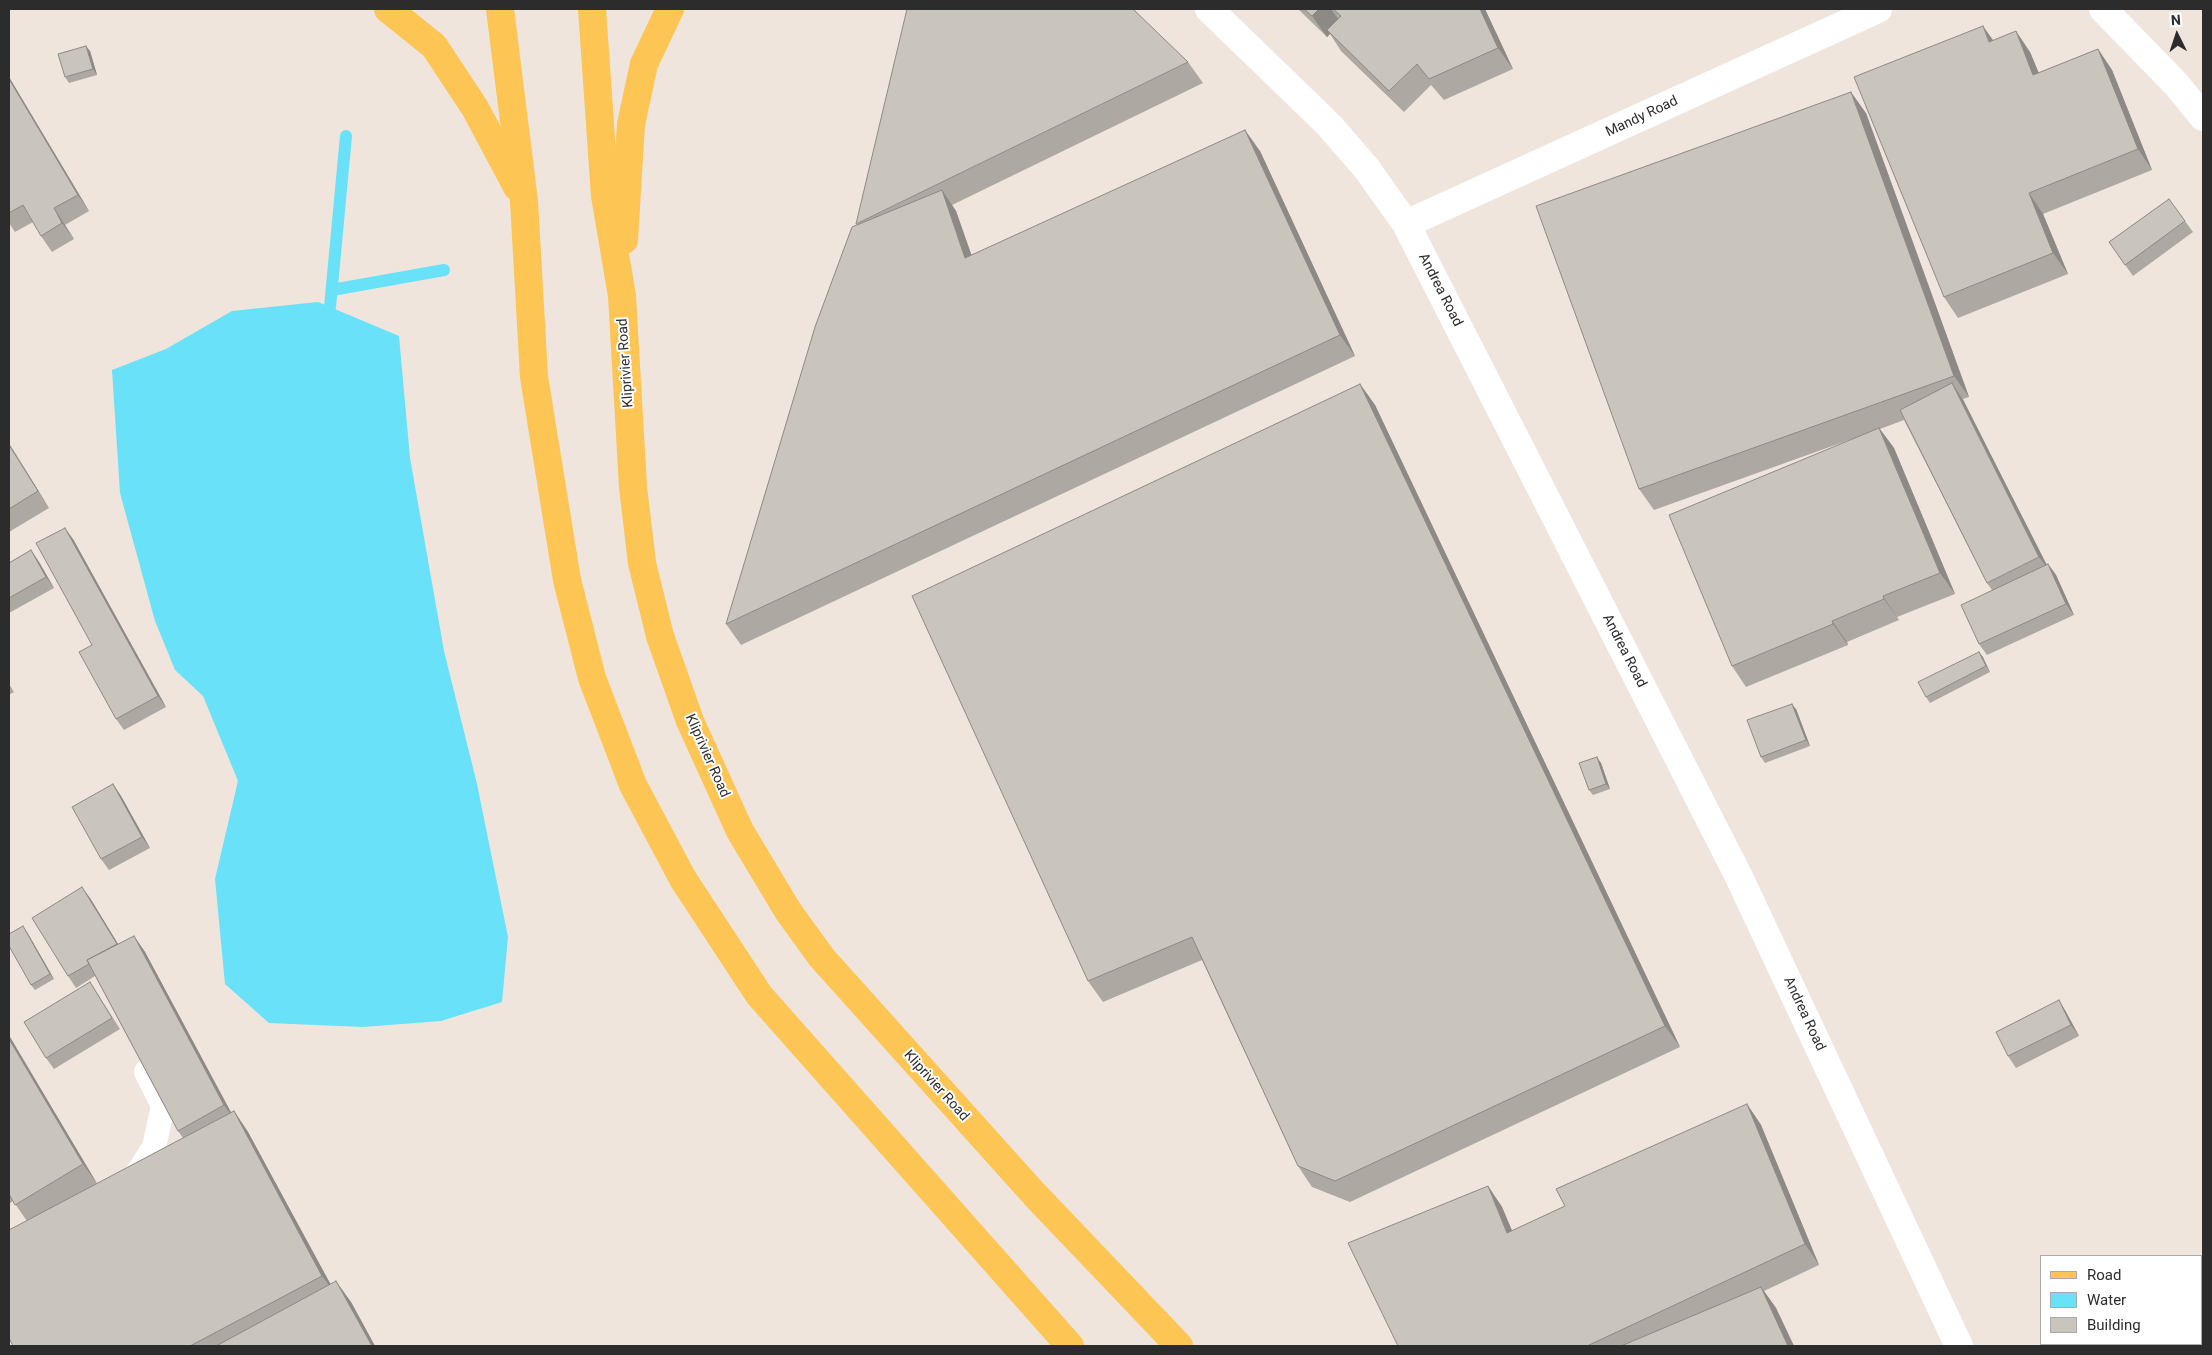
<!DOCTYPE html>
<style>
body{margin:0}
#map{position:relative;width:2212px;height:1355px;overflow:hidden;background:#efe5dd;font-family:Roboto,sans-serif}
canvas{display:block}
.frame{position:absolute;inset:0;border:10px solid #2c2c2c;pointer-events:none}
.legend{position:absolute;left:2040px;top:1255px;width:162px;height:90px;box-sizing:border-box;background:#fff;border:1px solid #ababab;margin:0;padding:6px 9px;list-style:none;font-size:15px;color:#2c2c2c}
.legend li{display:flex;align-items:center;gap:10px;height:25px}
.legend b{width:25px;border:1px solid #ababab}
.north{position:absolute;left:2152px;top:10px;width:50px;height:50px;-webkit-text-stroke:4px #fff;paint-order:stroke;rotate:356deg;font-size:14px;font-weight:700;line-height:20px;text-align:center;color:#2c2c2c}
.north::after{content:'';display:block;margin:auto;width:18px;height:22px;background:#2c2c2c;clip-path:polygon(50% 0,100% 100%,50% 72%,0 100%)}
</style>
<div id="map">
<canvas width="2212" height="1355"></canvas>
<div class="frame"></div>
<ul class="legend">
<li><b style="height:6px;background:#fcc554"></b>Road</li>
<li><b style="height:14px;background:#68e1f9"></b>Water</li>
<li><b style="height:14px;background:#c9c4bc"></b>Building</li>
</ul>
<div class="north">N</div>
</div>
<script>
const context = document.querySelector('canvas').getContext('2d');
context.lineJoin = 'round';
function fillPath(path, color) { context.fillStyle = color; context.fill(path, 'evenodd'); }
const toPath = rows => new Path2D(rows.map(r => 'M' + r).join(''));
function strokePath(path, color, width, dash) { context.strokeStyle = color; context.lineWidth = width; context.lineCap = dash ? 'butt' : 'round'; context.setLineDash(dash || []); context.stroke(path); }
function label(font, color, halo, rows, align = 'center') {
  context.font = font + ' Roboto,sans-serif'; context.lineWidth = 4; context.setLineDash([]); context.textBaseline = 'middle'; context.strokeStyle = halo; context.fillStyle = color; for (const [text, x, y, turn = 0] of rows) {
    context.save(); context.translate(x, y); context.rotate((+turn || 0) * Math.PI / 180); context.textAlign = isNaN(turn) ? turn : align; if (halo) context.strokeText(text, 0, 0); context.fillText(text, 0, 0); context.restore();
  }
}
const water = toPath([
 [318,302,399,336,410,458,444,651,477,784,508,937,502,1002,441,1021,363,1027,269,1023,225,984,215,879,238,781,203,696,175,670,155,621,120,493,112,370,166,349,232,311]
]);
const stream = toPath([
 [332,290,444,270],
 [330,307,346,136]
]);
const service = toPath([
 [127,1181,136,1175,154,1147,163,1106,146,1072]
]);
const minor = toPath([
 [1209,9,1329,125,1367,169,1406,224,1739,877,1959,1346],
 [2103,9,2176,84,2203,117],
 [1406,224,1878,9]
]);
const primary = toPath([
 [388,9,434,46,475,108,517,187],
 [500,9,524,201,534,377,567,580,592,678,633,785,683,879,759,995,1070,1346],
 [592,9,605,196,622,296,633,487,642,563,660,636,690,721,740,831,788,911,822,958,1035,1195,1179,1346],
 [624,240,631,124,644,64,670,9]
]);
const wall = toPath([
 [1298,9,1485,9,1513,69,1444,100,1431,85,1404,112,1341,51,1330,34,1327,37],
 [1993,40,2030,52,2039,73,2098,49,2112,70,2152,170,2043,214,2068,274,1958,318,1944,297],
 [90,51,97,75,69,83,65,77],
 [1188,62,1203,83,952,205,956,211,971,255,1260,151,1355,356,741,645,726,624,857,225,856,224],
 [9,77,89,211,65,225,74,239,52,252,41,236,33,222,15,232,9,223],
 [1866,113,1969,397,1963,399,2046,565,2048,564,2056,575,2074,615,1987,655,1979,644,1992,590,1987,583,1904,420,1880,429,1894,448,1955,594,1897,617,1899,620,1847,642,1848,645,1746,687,1732,666,1852,439,1654,510,1639,489],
 [2169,199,2193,232,2133,276,2109,242],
 [1360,384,1375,405,1680,1047,1350,1202,1312,1187,1298,1166,1202,960,1103,1002,1088,981],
 [9,443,49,508,9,532],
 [73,539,166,707,124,730,116,719,92,645],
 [31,550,39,562,54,588,9,613,9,563],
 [1979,652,1990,672,1930,703,1926,697],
 [9,684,14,692,9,695],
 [1796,709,1810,746,1765,763,1761,757],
 [1601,763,1610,789,1593,795,1589,790],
 [113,784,121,796,150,848,109,870,101,859],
 [90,898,118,944,134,936,145,952,231,1112,234,1111,248,1132,330,1284,351,1302,375,1346,13,1346,27,1221,13,1201,9,1204,9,1035,97,1184,183,1138,178,1131,95,976,76,988,68,976],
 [27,932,54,979,35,990,31,985],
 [90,982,120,1029,54,1069,46,1058],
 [2059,1000,2066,1012,2079,1036,2016,1068,2008,1056],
 [1747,1104,1761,1125,1819,1265,1764,1291,1776,1308,1794,1346,1398,1346,1488,1186,1502,1207,1512,1231,1565,1206]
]);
const shadedWall = toPath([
 [1319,9,1331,9,1341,23,1327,30,1330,34,1327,37,1312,16],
 [1480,9,1485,9,1513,69,1498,48],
 [1983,26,1998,47,1989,42],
 [2016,31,2030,52,2048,96,2033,75],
 [86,46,90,51,97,75,93,69],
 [2098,49,2112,70,2152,170,2138,149],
 [9,77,89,211,78,195,9,79],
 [1851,92,1866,113,1969,397,1954,376],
 [1245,130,1260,151,1355,356,1340,335],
 [942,190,956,211,980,279,965,258],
 [2029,193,2043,214,2068,274,2053,253],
 [54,208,65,225,74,239,62,223],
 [1952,383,1963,400,2051,573,2039,557],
 [1360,384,1375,405,1680,1047,1665,1026],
 [1879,428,1894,448,1955,594,1940,573],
 [9,443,14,451,49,508,38,491],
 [65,528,73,539,166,707,158,696],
 [31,550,39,562,54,588,46,577],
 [2048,564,2056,575,2074,615,2066,604],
 [1883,596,1899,620,1884,599],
 [1832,621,1847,642,1848,645,1833,624],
 [1979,652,1983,657,1990,672,1986,666],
 [1792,704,1796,709,1810,746,1806,740],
 [1597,757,1601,763,1610,789,1606,784],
 [113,784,121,796,150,848,142,837],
 [82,887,90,898,126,957,118,946],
 [23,926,27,932,54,979,50,974],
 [134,936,145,952,236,1122,224,1105],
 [2059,1000,2066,1012,2079,1036,2071,1025],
 [9,1035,11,1039,98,1185,83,1164,9,1039],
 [1747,1104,1761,1125,1819,1265,1805,1244],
 [234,1111,248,1132,337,1296,322,1276],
 [1488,1186,1502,1207,1522,1254,1507,1233],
 [336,1281,351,1302,375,1346,372,1346],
 [1761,1287,1776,1308,1794,1346,1788,1346]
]);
const building = toPath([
 [907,9,1133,9,1188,62,856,224,907,9],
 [1304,9,1319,9,1312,16,1304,9],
 [1333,9,1480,9,1498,48,1429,79,1417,64,1389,91,1327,30,1341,16,1333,9],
 [1983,26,1989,42,2016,31,2033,75,2098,49,2138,149,2029,193,2053,253,1944,297,1854,77,1983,26],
 [86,46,93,69,65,77,58,54,86,46],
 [9,79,78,195,54,208,62,223,41,236,23,205,9,213,9,79],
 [1851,92,1954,376,1639,489,1536,206,1851,92],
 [1245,130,1340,335,726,624,815,327,852,227,942,190,965,258,1245,130],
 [2169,199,2185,221,2125,265,2109,242,2169,199],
 [1952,383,2039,557,1987,583,1900,410,1952,383],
 [1360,384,1665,1026,1335,1181,1298,1166,1192,937,1088,981,912,596,1360,384],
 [1879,428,1940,573,1883,596,1884,599,1832,621,1833,624,1732,666,1669,515,1879,428],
 [9,445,38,491,9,509,9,445],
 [65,528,158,696,116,719,79,652,92,645,36,543,65,528],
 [31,550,46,577,9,598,9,563,31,550],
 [2048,564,2066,604,1979,644,1961,605,2048,564],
 [1979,652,1986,666,1926,697,1918,682,1979,652],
 [1792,704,1806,740,1761,757,1747,720,1792,704],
 [1597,757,1606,784,1589,790,1579,763,1597,757],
 [113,784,142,837,101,859,72,807,113,784],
 [82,887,117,944,87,960,89,964,68,976,32,918,82,887],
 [23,926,50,974,31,985,9,946,9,934,23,926],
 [134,936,224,1105,178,1131,87,960,134,936],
 [90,982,112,1018,46,1058,24,1022,90,982],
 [2059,1000,2071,1025,2008,1056,1996,1032,2059,1000],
 [9,1039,83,1164,15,1205,9,1194,9,1039],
 [1747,1104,1805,1244,1587,1346,1398,1346,1348,1243,1488,1186,1507,1233,1565,1206,1556,1189,1747,1104],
 [234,1111,322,1276,190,1346,13,1346,9,1338,9,1230,234,1111],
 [336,1281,372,1346,216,1346,336,1281],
 [1761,1287,1788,1346,1621,1346,1761,1287]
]);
const streetNames = [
 ["Mandy Road",1642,117,-25],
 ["Andrea Road",1440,290,63],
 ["Kliprivier Road",626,363,-94],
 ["Andrea Road",1624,651,63],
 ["Kliprivier Road",707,756,66],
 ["Andrea Road",1804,1014,65],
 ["Kliprivier Road",936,1086,48]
];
fillPath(water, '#68e1f9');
strokePath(stream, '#68e1f9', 12);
strokePath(service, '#fff', 24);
strokePath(minor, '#fff', 28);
strokePath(primary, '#fcc554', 28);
fillPath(wall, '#ada9a2');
fillPath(shadedWall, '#8d8984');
fillPath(building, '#c9c4bc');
strokePath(building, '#8d8984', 1);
label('14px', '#2c2c2c', '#fff', streetNames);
</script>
